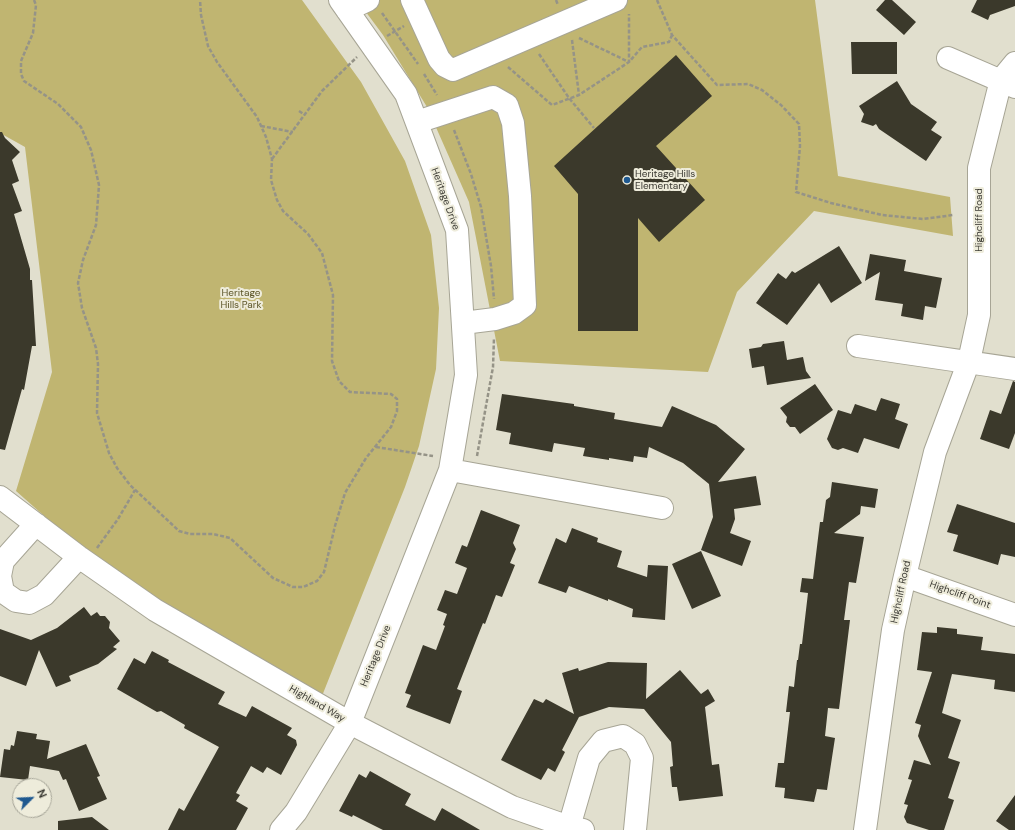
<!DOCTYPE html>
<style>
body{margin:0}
#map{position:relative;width:1015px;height:830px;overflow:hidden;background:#e1dfce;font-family:"DM Sans",sans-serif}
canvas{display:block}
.north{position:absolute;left:12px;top:778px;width:40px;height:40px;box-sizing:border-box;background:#eeecdb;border:1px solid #a6a598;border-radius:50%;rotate:66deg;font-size:11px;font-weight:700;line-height:16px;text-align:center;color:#3b3a33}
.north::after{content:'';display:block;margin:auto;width:14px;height:18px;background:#1f5990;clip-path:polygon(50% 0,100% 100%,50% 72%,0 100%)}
</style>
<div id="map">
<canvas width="1015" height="830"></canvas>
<div class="north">N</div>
</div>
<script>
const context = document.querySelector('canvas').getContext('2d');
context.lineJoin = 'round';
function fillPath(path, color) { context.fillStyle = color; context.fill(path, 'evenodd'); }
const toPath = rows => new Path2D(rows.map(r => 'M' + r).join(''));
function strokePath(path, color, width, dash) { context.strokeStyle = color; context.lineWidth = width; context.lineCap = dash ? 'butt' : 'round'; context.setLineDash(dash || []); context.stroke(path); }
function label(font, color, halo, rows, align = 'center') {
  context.font = font + ' "DM Sans",sans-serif'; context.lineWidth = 4; context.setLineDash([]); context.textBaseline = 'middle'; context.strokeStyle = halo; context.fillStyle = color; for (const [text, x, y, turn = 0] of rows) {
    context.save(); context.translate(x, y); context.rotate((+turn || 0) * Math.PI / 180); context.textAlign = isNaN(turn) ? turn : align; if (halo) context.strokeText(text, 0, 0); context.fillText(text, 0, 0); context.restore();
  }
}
const green = toPath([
 [0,0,302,0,361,82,405,161,431,235,439,308,436,369,419,446,405,487,322,696,178,619,95,561,16,491,52,372,25,147,0,133],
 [357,0,815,0,838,176,950,197,953,236,814,211,737,292,708,372,500,361,469,202,427,107,383,35]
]);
const building = toPath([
 [885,0,892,0,916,22,904,35,876,10],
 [977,0,1015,0,1015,6,990,15,988,20,971,12],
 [851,42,897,42,897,74,852,74],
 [676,55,712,96,656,146,705,200,659,242,638,218,638,331,578,331,578,194,554,166],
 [897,81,911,104,937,122,931,130,942,137,926,161,879,129,876,124,873,126,861,122,864,114,859,106],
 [0,132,2,132,5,138,20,152,12,160,19,181,12,184,22,211,14,214,30,269,30,280,32,280,36,346,32,346,24,390,22,389,5,450,0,449],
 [839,246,862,283,831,303,819,283,787,325,756,303,778,273,786,279,792,271,795,273],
 [870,254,906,260,904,271,942,278,936,308,925,306,923,320,901,316,903,304,875,300,880,272,865,281],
 [784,341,787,360,803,357,806,371,811,378,767,385,764,366,752,368,749,349,761,347,763,344],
 [1013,381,1015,382,1015,433,1009,449,980,439,990,410,1001,414],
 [815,384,833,410,800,434,795,427,790,427,786,422,787,417,780,408],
 [502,394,574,404,574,406,615,413,614,419,662,427,672,406,716,425,745,449,718,482,756,476,761,505,734,509,735,519,730,533,751,541,742,566,701,550,713,517,709,484,683,463,649,447,647,458,634,456,633,462,609,458,609,460,583,456,585,448,554,443,552,452,509,444,511,433,496,430],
 [881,398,900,404,895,419,908,424,899,449,864,438,858,453,843,448,838,450,832,448,827,439,838,410,851,414,855,404,876,411],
 [832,482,878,489,875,508,861,506,860,514,834,533,864,537,856,583,849,582,844,620,850,620,839,709,828,708,825,736,835,738,827,790,817,789,814,802,784,798,785,788,775,787,778,763,784,763,790,712,786,712,789,686,794,687,797,660,798,660,800,644,802,644,808,593,800,592,802,578,813,579,820,522,823,522,826,500,830,497],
 [957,504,1015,523,1015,557,1001,554,998,565,953,551,958,535,947,532],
 [481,510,520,525,513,543,516,549,510,563,515,565,502,597,496,595,485,624,483,623,477,638,457,689,462,691,450,724,406,707,411,695,405,693,423,645,436,650,445,626,443,625,447,614,437,610,445,590,457,594,467,568,455,563,462,545,467,547],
 [572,528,598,538,597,542,622,551,617,567,647,577,648,565,668,566,665,620,632,617,633,609,608,599,608,601,569,586,566,593,538,583,556,538,566,543],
 [701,551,721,596,692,609,672,564],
 [84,607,91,616,97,612,100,616,105,616,110,622,109,628,120,641,113,647,117,649,98,664,69,676,71,681,56,687,39,650,26,686,0,676,0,629,31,640,57,628],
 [937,627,957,629,957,634,983,637,981,650,1015,654,1015,692,994,689,995,680,952,674,942,713,961,720,948,758,960,762,948,798,954,800,944,830,929,830,907,823,904,817,908,805,904,804,912,780,908,779,914,760,931,765,918,736,921,725,915,723,932,672,917,670,922,632,937,633],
 [152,651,169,660,168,662,225,692,218,704,246,717,252,706,292,728,287,735,296,740,297,745,281,775,267,767,263,773,251,766,236,793,240,795,236,801,248,808,236,830,168,830,179,808,184,811,219,747,184,728,185,725,161,711,157,712,117,689,134,658,145,664],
 [608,662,647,663,646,699,680,670,701,694,708,689,715,701,705,707,712,765,719,764,723,796,679,801,677,787,672,787,670,767,673,766,671,742,644,709,609,707,579,717,562,750,565,752,555,772,548,768,541,780,501,760,534,699,543,703,546,699,574,714,562,673,578,668,579,671],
 [17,731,37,734,36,739,50,741,47,759,86,744,100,776,97,777,107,799,79,811,66,779,63,780,59,771,30,766,28,780,0,777,4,749,10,750,11,745,14,746],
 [370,771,411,794,405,805,435,821,442,808,480,830,383,830,353,815,352,817,339,811,359,774,366,778],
 [1015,795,1015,830,1009,830,996,821],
 [92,817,109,830,58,830,58,821]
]);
const path = toPath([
 [34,0,36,5,33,33,21,61,21,74,24,81,58,104,81,127,91,150,99,185,96,225,83,260,78,283,82,308,96,348,98,364,97,413,109,453,117,468,130,485,179,531,190,534,213,534,230,538,273,578,293,587,303,587,317,581,324,572,335,526,345,493,366,458,391,427,397,411,397,399,391,394,350,392,339,381,332,361,333,295,322,253,308,234,283,211,277,200,271,180,272,159,266,137,257,117,217,62,208,46,201,15,200,0],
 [556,0,558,5],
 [657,0,672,35,717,85,748,84,762,90,781,105,799,124,800,146,796,192,831,203,882,215,923,219,953,215],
 [382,13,418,64],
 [387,36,404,26],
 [579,38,629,62,629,14],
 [572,40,579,95],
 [539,54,569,98,594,128],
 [508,67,552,105,579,95,629,62,642,47,669,42,672,35],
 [424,74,437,95],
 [299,111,305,115],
 [261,126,293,132],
 [454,130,471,174,481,207,491,266,494,299],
 [272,159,322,91,357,57],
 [376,447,433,456],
 [477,456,493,367,494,338],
 [97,548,118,519,135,490]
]);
const minor = toPath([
 [412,0,439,59,445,66,453,70,616,0],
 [347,10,368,0],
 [948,58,1015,87],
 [417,122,493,97,507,105,513,123,520,196,525,305,514,313,495,319,463,323],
 [858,346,1015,369],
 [450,470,662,508],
 [0,497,79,557,155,610,350,723,512,807,569,827,583,830],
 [0,576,3,592,16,601,29,603,44,595,79,557],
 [0,576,3,561,36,524],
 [905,576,1015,615],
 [569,827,589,758,603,741,623,736,635,744,642,758,635,830],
 [281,830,296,812,350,723,450,470,466,375,457,230,406,94,340,0],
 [865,830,893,630,905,576,935,452,969,361,979,315,979,168,1001,80,1015,63]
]);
const markers = [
 [627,180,4,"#1f5990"]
];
const poiNames = [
 ["Heritage Hills",635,174],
 ["Elementary",635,186]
];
const streetNames = [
 ["Heritage Drive",445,199,70],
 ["Highcliff Road",979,220,-90],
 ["Highcliff Road",901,592,-78],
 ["Highcliff Point",960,595,20],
 ["Heritage Drive",376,656,-68],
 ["Highland Way",317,704,30]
];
const parkNames = [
 ["Heritage",241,293],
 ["Hills Park",241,305]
];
fillPath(green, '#c0b571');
fillPath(building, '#3b392b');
strokePath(minor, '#a7a595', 24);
strokePath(path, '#959387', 2.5, [4, 2]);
strokePath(minor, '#fff', 22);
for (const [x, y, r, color] of markers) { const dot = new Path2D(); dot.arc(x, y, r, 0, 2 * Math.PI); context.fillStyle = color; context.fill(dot); strokePath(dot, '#eeecdb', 1.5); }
label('10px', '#3b3a33', '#eeecdb', poiNames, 'left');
label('10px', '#3b3a33', '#eeecdb', streetNames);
label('10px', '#5d5629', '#eeecdb', parkNames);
</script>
